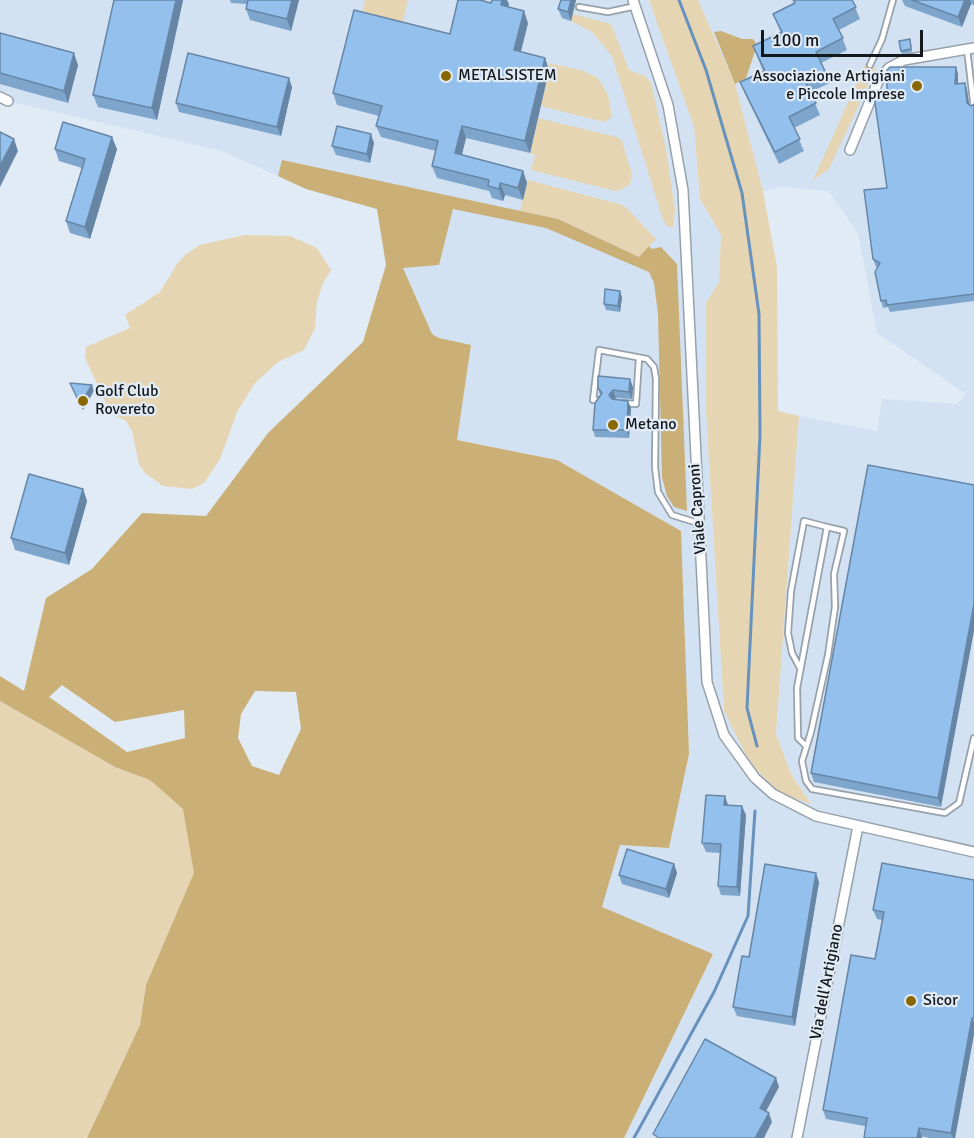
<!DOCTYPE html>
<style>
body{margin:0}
#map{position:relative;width:974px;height:1138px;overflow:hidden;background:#e1ebf5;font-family:Signika,sans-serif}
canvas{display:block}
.scale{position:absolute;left:761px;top:30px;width:162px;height:27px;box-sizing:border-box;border:3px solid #14181b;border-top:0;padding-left:8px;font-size:18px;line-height:21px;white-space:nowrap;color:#14181b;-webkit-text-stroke:4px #e1ebf5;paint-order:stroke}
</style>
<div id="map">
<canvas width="974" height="1138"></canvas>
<div class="scale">100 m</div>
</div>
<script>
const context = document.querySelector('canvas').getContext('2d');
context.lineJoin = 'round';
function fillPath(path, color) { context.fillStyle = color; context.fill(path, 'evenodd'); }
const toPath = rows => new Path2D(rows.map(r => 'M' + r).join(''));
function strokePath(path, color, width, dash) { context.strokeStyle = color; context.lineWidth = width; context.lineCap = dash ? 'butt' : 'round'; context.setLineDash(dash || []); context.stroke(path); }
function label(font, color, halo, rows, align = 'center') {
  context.font = font + ' Signika,sans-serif'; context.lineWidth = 4.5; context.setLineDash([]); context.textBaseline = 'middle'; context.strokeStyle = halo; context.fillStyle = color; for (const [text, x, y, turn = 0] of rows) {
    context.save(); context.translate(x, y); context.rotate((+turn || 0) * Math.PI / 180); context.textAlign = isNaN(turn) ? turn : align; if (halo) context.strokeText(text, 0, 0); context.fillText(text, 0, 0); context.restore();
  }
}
const built = toPath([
 [0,0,649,0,694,127,700,199,721,235,719,282,706,303,706,411,724,711,750,763,780,793,811,803,791,774,776,734,799,416,877,431,882,399,957,404,966,394,877,333,858,233,828,191,782,187,763,191,735,84,698,0,974,0,974,1138,624,1138,713,955,601,907,620,845,669,848,689,754,681,531,557,460,457,440,471,345,439,338,432,334,377,209,306,189,222,151,0,99]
]);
const green = toPath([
 [365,0,408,0,400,33,360,22],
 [649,0,698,0,735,84,763,191,777,267,778,411,799,416,776,734,791,774,811,804,780,793,750,763,724,711,706,411,706,303,719,282,721,235,700,199,694,127],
 [573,14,611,24,629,70,645,76,651,83,666,149,675,210,673,227,667,226,663,220,612,56,592,32,571,21],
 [549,63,584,71,598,78,608,95,612,117,604,122,541,106],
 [866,63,876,68,829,169,813,180],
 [538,118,617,137,622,141,632,174,630,184,621,190,615,191,531,170,535,155,530,153],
 [528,180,619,204,627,208,656,239,639,257,558,219,520,211],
 [245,235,290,236,317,248,331,270,323,283,317,302,315,328,304,350,278,362,255,383,237,412,220,459,204,483,192,489,163,486,145,473,139,464,132,431,126,421,111,414,85,358,86,347,130,328,125,315,160,292,177,264,186,254,200,245],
 [0,701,115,767,150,780,183,808,195,873,146,985,140,1025,87,1138,0,1138]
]);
const forest = toPath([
 [721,31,742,39,753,39,757,45,746,78,735,84,714,32],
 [282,160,558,219,639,257,649,246,652,249,661,247,677,264,687,511,674,507,667,496,662,477,658,314,654,283,649,272,546,228,453,209,439,265,403,268,432,334,439,338,471,345,457,440,557,460,681,531,689,754,669,848,620,845,602,907,713,954,624,1138,87,1138,140,1025,146,985,194,873,183,809,150,780,115,767,0,701,0,676,24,691,46,598,92,569,142,513,206,516,268,433,363,342,386,265,377,209,306,189,278,176],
 [62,685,115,722,184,710,185,738,127,752,49,697],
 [255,691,296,692,301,729,279,775,252,766,238,738,241,714]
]);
const stream = toPath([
 [679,0,706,70,742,193,759,314,760,435,747,708,757,746],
 [634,1138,714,992,748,916,755,811]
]);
const service = toPath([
 [579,7,608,12,636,6],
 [967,49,974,109],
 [870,65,882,39,893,0],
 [600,400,593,400,599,350,647,359,654,367,656,379,655,467,658,492,672,515,698,523],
 [624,403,636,404,639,358],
 [800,668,792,653,788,633,791,591,804,521,827,527],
 [806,746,798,738,797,688,827,527,844,531,834,574,835,607,828,655,811,732,802,761,806,781,812,789,945,813,959,803,974,738]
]);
const minor = toPath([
 [633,0,668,105,683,190,707,682,724,735,755,778,773,794,816,816,974,852],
 [0,97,8,101],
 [850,150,879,79,889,68,904,60,974,48],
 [797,1138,858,826]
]);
const wall = toPath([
 [114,0,183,0,157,120,98,107,93,95],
 [230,0,299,0,291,31,250,20,246,9,247,4,231,3],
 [561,0,576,0,571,21,562,18,558,9],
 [792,0,852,0,860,19,839,30,847,50,821,63,830,83,810,92,820,115,794,128,804,151,779,164,745,94,740,82,763,71,753,46,781,33,773,14,794,3],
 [902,0,974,0,974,5,971,4,962,27,905,6],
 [491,3,509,4,508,7,528,23,521,52,545,58,549,70,530,153,466,138,462,155,523,171,527,183,523,200,505,195,503,201,492,198,489,191,437,178,432,166,436,151,381,137,376,126,379,116,337,105,333,93,450,34],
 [0,33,78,65,68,103,0,84],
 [911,42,912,52,902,54,901,51],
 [956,67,958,74,958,84,965,83,967,90,969,104,971,106,974,104,974,301,890,312,888,307,883,308,881,301,878,267,876,267,873,259,887,188,887,91],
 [292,87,281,136,179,112,176,103],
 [374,143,370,163,336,155,332,146],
 [55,149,117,149,90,239,70,233,66,221,82,168,59,161],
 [622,297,620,312,606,310,604,304],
 [633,387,632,399,616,398,614,399,628,401,631,408,629,438,595,437,593,430,600,395,598,388],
 [868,465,941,807,814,782,811,773],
 [83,489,87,501,69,565,15,550,11,538],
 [728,806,746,815,740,896,721,895,718,886,720,853,706,852,702,843],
 [674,864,677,873,669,898,622,884,619,875],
 [974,880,974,1034,955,1138,930,1138,826,1119,823,1110,875,959,882,920,877,919,873,910],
 [819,882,795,1026,737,1016,733,1007,749,957]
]);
const shadedWall = toPath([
 [176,0,183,0,157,120,152,108],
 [292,0,299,0,291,31,287,19],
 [502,0,507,0,509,4,506,17,501,5],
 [571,0,576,0,571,21,568,12],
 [965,0,970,0,971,4,962,27,958,17],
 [524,11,528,23,518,62,514,50],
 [74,53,78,65,68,103,64,91],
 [545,58,549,70,530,153,525,141],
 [956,67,958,74,958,91,955,84],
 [289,78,292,87,281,136,277,127],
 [965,83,967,90,970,110,967,103],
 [462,126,466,138,459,165,455,153],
 [371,134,374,143,370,163,367,154],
 [112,137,117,149,90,239,85,227],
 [14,139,18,151,0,187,0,166],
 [523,171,527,183,523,200,518,188],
 [500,183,505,195,503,201,499,189],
 [620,291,622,297,620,312,618,306],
 [630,379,633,387,632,399,629,392],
 [92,385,94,391,83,410,80,404],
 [613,390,616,398,612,402,609,395],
 [628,401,631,408,629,438,627,430],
 [83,489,87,501,69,565,65,553],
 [974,604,974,631,941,807,938,798],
 [725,796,728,805,727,814,724,805],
 [742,806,746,815,740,896,737,887],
 [674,864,677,873,669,898,666,889],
 [816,873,819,882,795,1026,792,1017],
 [972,1018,974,1023,974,1034,955,1138,953,1138,951,1133],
 [776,1078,779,1087,763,1117,760,1108],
 [769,1113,772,1122,764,1138,755,1138],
 [919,1128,922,1137,922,1138,917,1138]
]);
const building = toPath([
 [114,0,176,0,152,108,93,95,114,0],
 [248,0,292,0,287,19,246,9,248,0],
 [458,0,480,0,491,3,492,0,502,0,501,5,524,11,514,50,545,58,525,141,462,126,455,153,523,171,518,188,500,183,499,189,488,186,489,180,432,166,438,141,376,126,382,106,333,93,354,10,450,34,458,0],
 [561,0,571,0,568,12,558,9,561,0],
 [794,0,852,0,856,7,833,19,843,38,816,52,825,71,805,81,816,103,789,117,800,139,775,152,740,82,765,71,753,46,782,32,773,14,795,3,794,0],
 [912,0,965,0,958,17,912,0],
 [0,33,74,53,64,91,0,73,0,33],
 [910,39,911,49,901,51,899,41,910,39],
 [188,53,289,78,277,127,176,103,188,53],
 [890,67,956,67,955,84,965,83,967,103,971,106,974,104,974,294,887,305,886,300,881,301,875,272,880,263,873,259,864,190,887,188,874,96,875,92,887,91,887,70,890,67],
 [63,122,112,137,85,227,66,221,85,159,55,149,63,122],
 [337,126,371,134,367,154,332,146,337,126],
 [0,132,14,139,0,166,0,132],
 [605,289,620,291,618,306,604,304,605,289],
 [598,376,630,379,629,392,613,390,609,395,612,399,628,401,627,430,593,430,595,403,602,393,598,388,598,376],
 [70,383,92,385,80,404,70,383],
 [868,465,974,485,974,604,938,798,811,773,868,465],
 [29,474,83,489,65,553,11,538,29,474],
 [706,795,725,796,724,805,742,806,737,887,718,886,721,844,702,843,706,795],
 [627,849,674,864,666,889,619,875,627,849],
 [882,863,974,880,974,1018,972,1018,951,1133,919,1128,917,1138,864,1138,867,1118,823,1110,851,955,875,959,884,912,873,910,882,863],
 [765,864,816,873,792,1017,733,1007,742,956,749,957,765,864],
 [705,1039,776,1078,760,1108,769,1113,755,1138,659,1138,653,1134,705,1039]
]);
const markers = [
 [446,76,6,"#8a6705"],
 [917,86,6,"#8a6705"],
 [83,401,6,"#8a6705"],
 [613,425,6,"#8a6705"],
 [911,1001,6,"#8a6705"]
];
const poiNames = [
 ["METALSISTEM",458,76],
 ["Associazione Artigiani",905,77,"right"],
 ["e Piccole Imprese",905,95,"right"],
 ["Golf Club",95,392],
 ["Rovereto",95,410],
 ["Metano",625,425],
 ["Sicor",923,1001]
];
const streetNames = [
 ["Viale Caproni",698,509,-94],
 ["Via dell'Artigiano",827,982,-79]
];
fillPath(built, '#d3e2f3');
fillPath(green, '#e6d5b2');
fillPath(forest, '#caaf76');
strokePath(stream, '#6792bd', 3);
strokePath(service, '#97a1aa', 8);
strokePath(minor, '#97a1aa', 12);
strokePath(service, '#fff', 4.5);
strokePath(minor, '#fff', 9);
fillPath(wall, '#7ea5cc');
fillPath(shadedWall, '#6786a6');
fillPath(building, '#93c0ed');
strokePath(building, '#6786a6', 1.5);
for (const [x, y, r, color] of markers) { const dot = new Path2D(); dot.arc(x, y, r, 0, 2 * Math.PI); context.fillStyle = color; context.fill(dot); strokePath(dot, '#e1ebf5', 2); }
label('16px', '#14181b', '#e1ebf5', poiNames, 'left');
label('16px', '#14181b', '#e1ebf5', streetNames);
</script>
